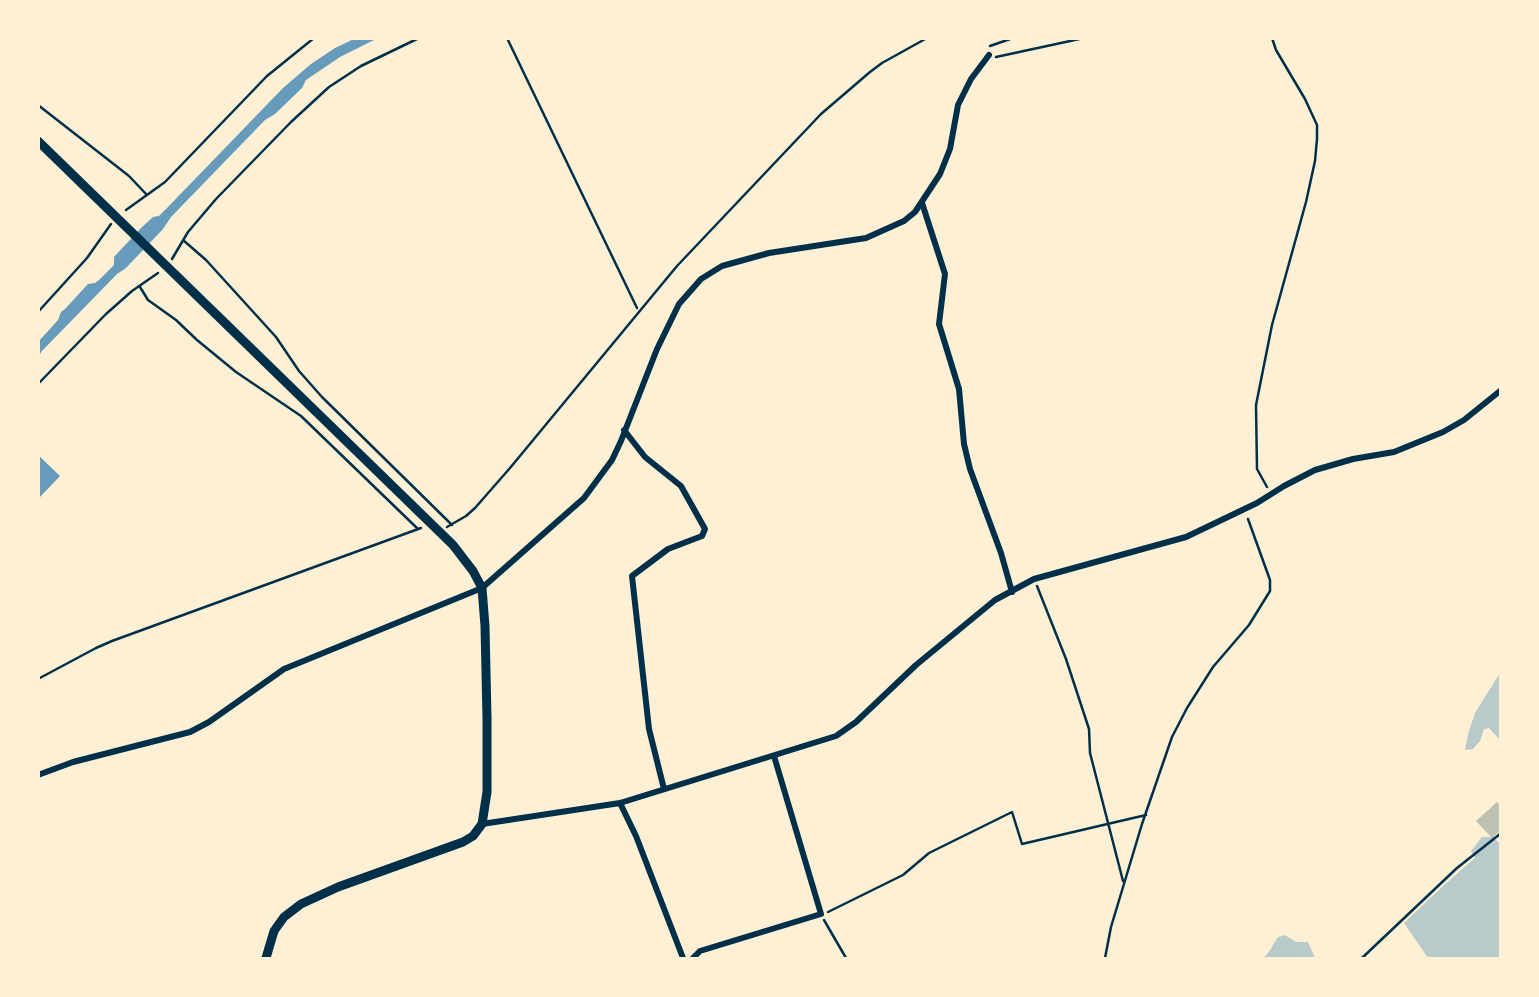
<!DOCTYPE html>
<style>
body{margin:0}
#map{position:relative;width:1539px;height:997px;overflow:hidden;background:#fdf0d5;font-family:Rubik,sans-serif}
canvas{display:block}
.frame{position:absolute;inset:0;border:40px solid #fdf0d5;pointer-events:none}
</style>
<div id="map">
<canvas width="1539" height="997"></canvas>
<div class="frame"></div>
</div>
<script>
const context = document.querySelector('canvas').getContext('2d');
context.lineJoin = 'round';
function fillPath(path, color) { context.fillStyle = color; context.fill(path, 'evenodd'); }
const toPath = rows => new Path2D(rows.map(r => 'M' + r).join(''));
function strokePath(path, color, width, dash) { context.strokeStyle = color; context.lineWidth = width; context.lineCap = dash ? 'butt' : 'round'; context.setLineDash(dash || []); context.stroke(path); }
const green = toPath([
 [1500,673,1500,740,1489,728,1484,729,1480,741,1473,749,1465,750,1468,734,1475,713],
 [1482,837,1493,837,1499,843,1500,848,1500,958,1428,958,1404,923,1444,885,1475,858,1471,851],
 [1285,935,1296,942,1308,942,1315,958,1263,958,1268,953,1278,937]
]);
const water = toPath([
 [354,39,376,39,340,57,306,80,302,88,275,114,265,120,234,152,171,217,163,229,126,268,117,274,41,352,39,357,39,341,58,320,61,312,65,309,88,284,95,283,100,279,114,265,114,257,141,228,153,217,159,216,167,208,283,88,311,64,335,48],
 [38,455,60,476,39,498,38,498]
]);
const building = toPath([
 [1497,802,1500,805,1500,831,1492,838,1476,821]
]);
const path = toPath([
 [507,38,637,308],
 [990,46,1013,38],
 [996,57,1084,38],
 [38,105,129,176,147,195],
 [126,210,165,182,267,76,314,38],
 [183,240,206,260,276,337,299,371,322,397,452,525],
 [172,259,188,232,216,199,291,122,329,87,361,66,419,38],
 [140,287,148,300,176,320,197,340,236,372,301,416,418,529],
 [38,312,87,258,111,224],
 [38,384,106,314,132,291,158,273],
 [1267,487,1257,469,1256,405,1272,325,1306,202,1315,161,1317,139,1317,125,1305,99,1276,50,1272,38],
 [447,527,466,516,475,508,510,468,677,266,821,114,870,72,882,63,927,38],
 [1037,586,1066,659,1089,729,1090,753,1123,881],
 [38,679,96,648,112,641,421,528],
 [828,912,903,875,929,853,1012,812,1022,844,1146,815],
 [824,920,846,958],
 [1105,958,1111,927,1142,824,1172,737,1187,708,1213,667,1249,625,1270,591,1270,580,1248,519],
 [1362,958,1457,868,1500,834]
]);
const minor = toPath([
 [922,203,945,274,939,324,959,389,964,444,970,469,1001,553,1012,592],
 [624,430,645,457,681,486,705,529,702,536,668,549,632,576,649,729,664,789],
 [38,775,73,762,190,732,209,722,284,669,482,588,584,498,612,460,621,441,657,349,679,304,701,279,722,266,769,253,866,238,904,221,915,212,940,174,950,149,958,105,971,79,989,55],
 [620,803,636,836,683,958],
 [482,824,620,803,836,736,856,722,916,665,995,600,1034,579,1186,537,1257,503,1284,486,1315,470,1353,459,1394,452,1443,432,1464,420,1500,391],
 [693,958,700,951,821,914,774,756]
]);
const secondary = toPath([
 [38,141,453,545,473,571,482,588,485,626,487,718,487,792,482,824,473,836,463,842,338,887,301,904,284,917,274,931,266,958]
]);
fillPath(green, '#b9caca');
fillPath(water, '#669bbc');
fillPath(building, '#bec0b2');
strokePath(path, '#003049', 2.5);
strokePath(minor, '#003049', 6);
strokePath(secondary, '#003049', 9);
</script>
